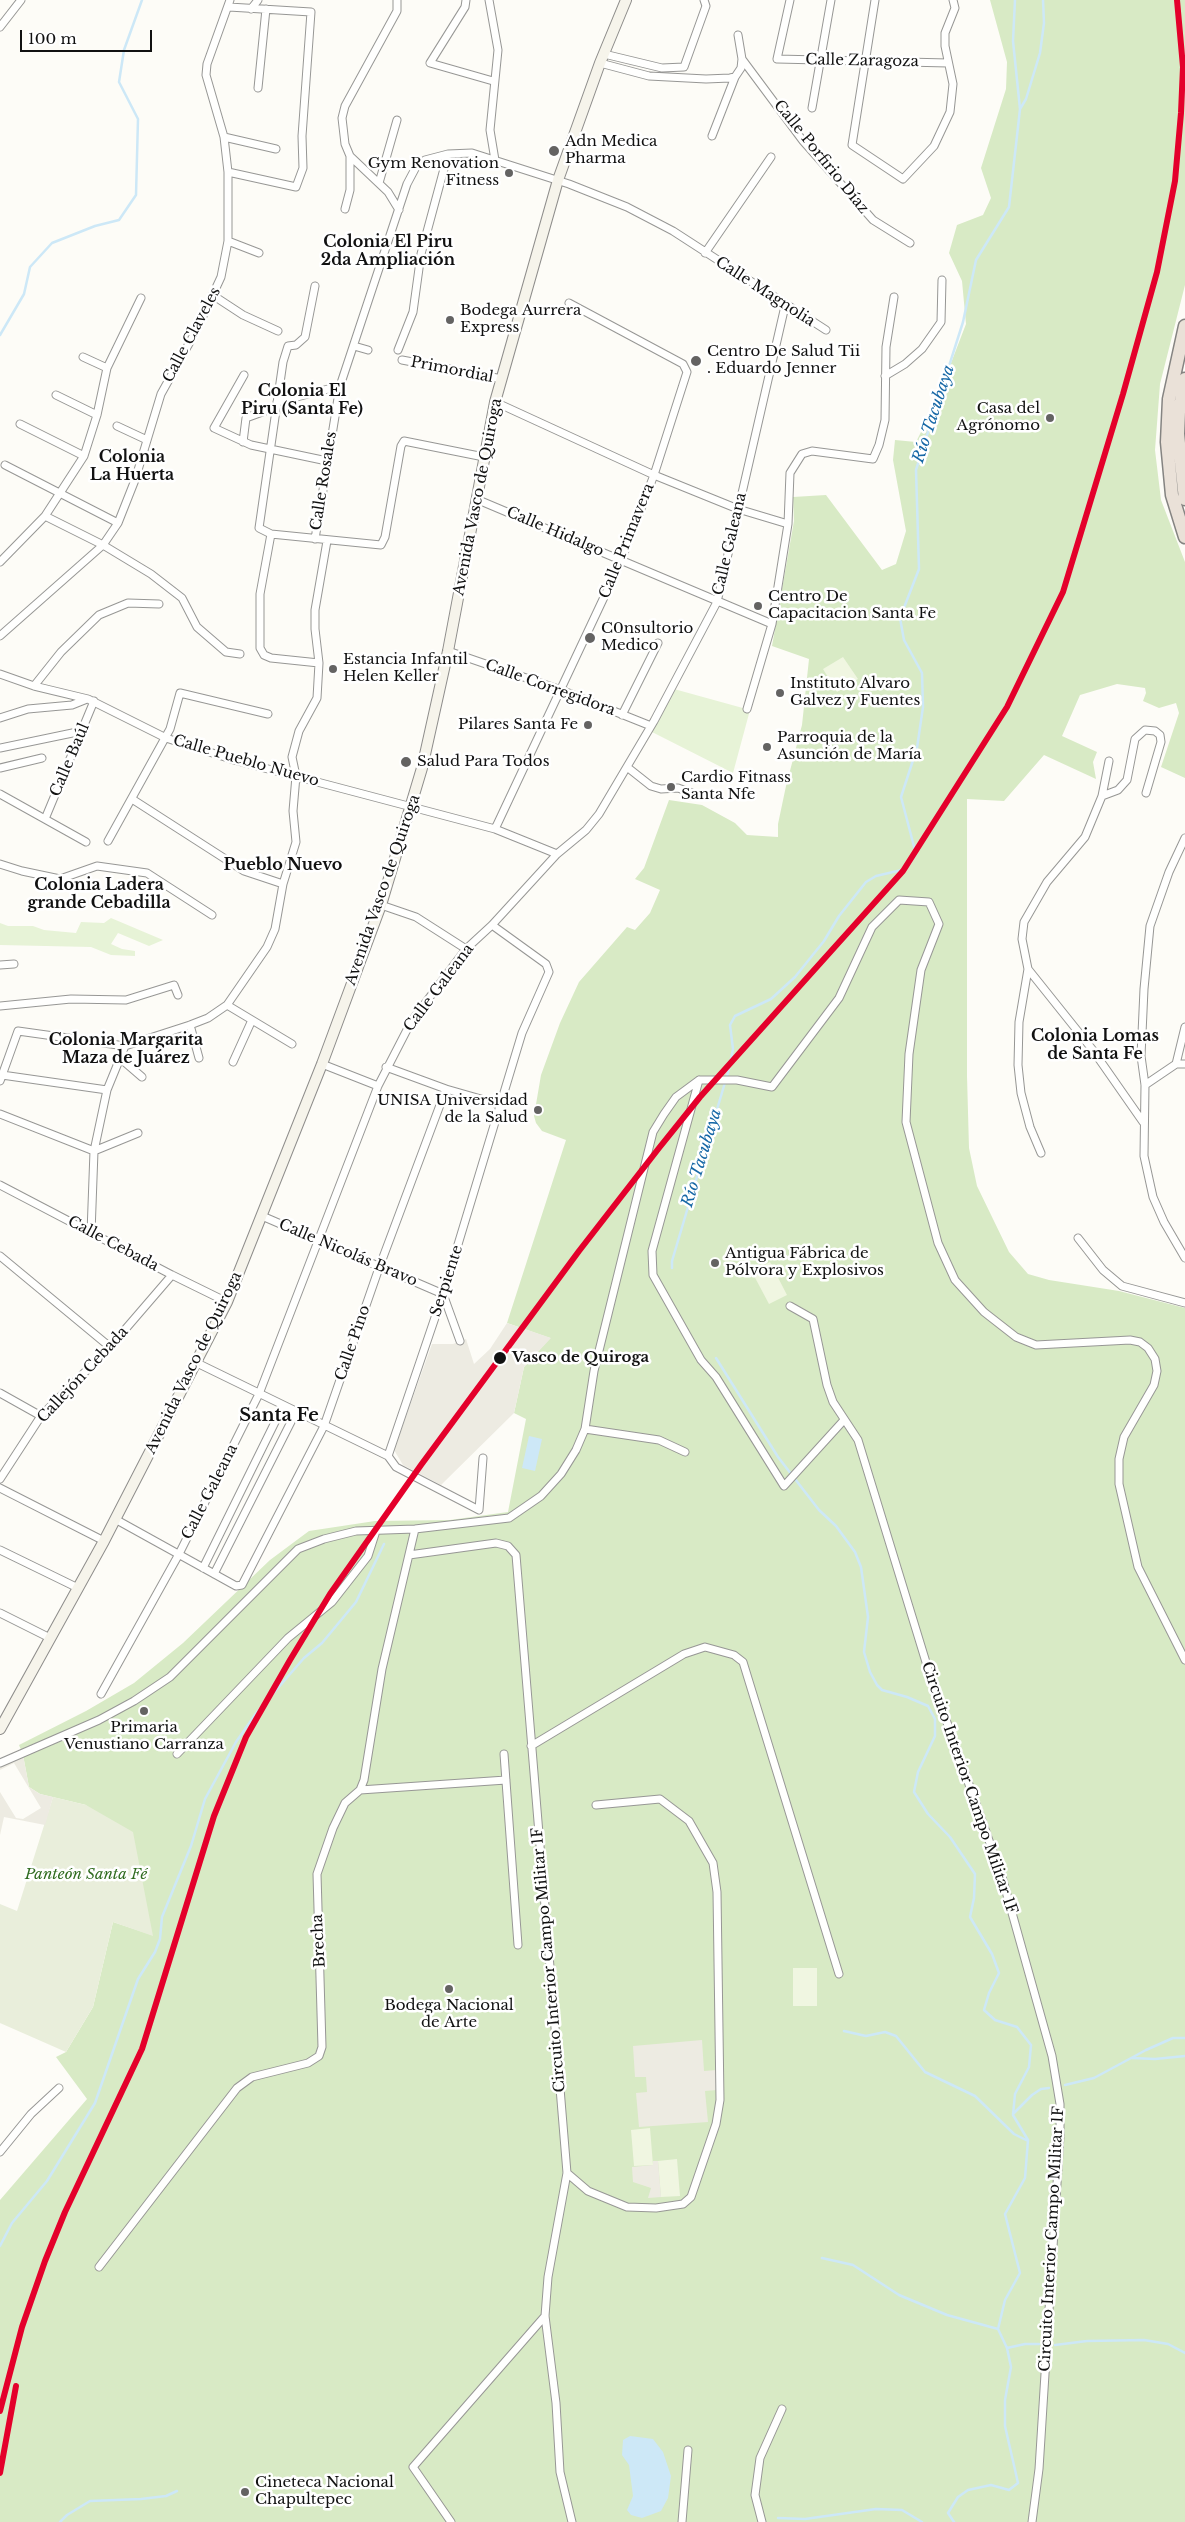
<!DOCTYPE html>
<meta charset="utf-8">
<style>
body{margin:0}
#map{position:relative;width:1185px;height:2522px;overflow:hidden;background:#fdfcf7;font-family:"Libre Baskerville",serif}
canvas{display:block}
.scale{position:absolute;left:20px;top:30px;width:132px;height:22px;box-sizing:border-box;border:2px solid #111;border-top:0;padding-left:6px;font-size:15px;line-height:18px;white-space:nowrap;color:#111;-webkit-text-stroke:4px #fff;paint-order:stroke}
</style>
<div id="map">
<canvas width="1185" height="2522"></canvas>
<div class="scale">100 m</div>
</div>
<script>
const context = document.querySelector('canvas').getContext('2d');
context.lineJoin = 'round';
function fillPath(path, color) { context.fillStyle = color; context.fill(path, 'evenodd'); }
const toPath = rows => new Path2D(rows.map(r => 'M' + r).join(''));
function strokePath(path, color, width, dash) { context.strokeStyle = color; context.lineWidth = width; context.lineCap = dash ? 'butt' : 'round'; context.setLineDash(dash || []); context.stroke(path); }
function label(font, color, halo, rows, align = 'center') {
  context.font = font + ' "Libre Baskerville",serif'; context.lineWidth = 5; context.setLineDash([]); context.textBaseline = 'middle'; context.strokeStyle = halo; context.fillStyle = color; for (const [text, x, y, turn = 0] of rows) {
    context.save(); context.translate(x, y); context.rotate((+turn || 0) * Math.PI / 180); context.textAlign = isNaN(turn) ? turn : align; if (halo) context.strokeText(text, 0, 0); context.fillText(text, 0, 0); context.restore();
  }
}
const green = toPath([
 [674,689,750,710,733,773,652,732],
 [111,918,163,940,149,946,118,933,111,944,122,949,135,951,135,956,111,955,91,947,0,945,0,923,8,926,33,926,44,930,76,933,81,922,104,923]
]);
const forest = toPath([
 [990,0,1185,0,1185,285,1160,384,1155,450,1161,500,1185,562,1185,778,1161,767,1179,713,1176,703,1159,708,1143,701,1146,693,1145,688,1117,684,1080,695,1062,736,1097,752,1093,762,1096,779,1044,755,1004,801,967,799,967,1076,969,1148,977,1186,1009,1252,1028,1274,1049,1280,1119,1291,1185,1308,1185,2522,0,2522,0,2200,87,2099,56,2057,66,2052,93,2007,113,1922,152,1935,86,1805,40,1794,29,1787,23,1755,19,1745,86,1711,134,1683,183,1643,270,1560,309,1531,375,1521,450,1520,508,1512,526,1419,514,1413,524,1367,550,1338,507,1323,566,1140,542,1131,536,1123,534,1116,541,1075,560,1023,579,982,627,927,635,930,650,913,660,890,635,879,644,868,669,800,702,805,735,823,747,835,778,837,778,824,786,786,802,725,809,659,772,646,794,521,793,497,826,495,882,570,896,564,906,531,893,460,895,440,916,442,936,402,966,324,962,281,949,253,957,225,983,215,991,198,981,168,1006,89,1007,62]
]);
const cemetery = toPath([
 [53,1797,86,1805,133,1832,153,1936,113,1922,93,2007,66,2052,0,2023,0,1904,17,1911]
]);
const pitch = toPath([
 [843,657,858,679,837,692,823,669],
 [770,1262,787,1295,769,1304,752,1272],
 [793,1968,817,1968,817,2006,793,2006],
 [650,2128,653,2165,634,2166,631,2130],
 [677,2159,680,2196,661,2197,658,2161]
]);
const plaza = toPath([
 [507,1323,551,1338,524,1367,514,1413,441,1485,403,1465,394,1450,432,1344,453,1344,466,1339,474,1364,490,1349],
 [23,1755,29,1787,40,1794,53,1797,45,1825,4,1817,0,1835,0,1792,16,1818,23,1819,41,1808,14,1763,0,1770,0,1766],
 [702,2040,704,2071,717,2070,717,2090,705,2091,708,2122,639,2127,636,2093,647,2092,646,2077,635,2077,633,2046],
 [653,2161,658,2161,661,2197,648,2198,651,2188,633,2182,632,2167,653,2165]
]);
const water = toPath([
 [529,1436,542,1439,535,1471,522,1468],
 [630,2436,653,2439,663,2452,671,2476,668,2498,661,2511,642,2518,631,2515,627,2510,633,2496,629,2465,622,2455,623,2440]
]);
const stream = toPath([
 [1020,109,1026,99,1040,53,1044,23,1043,0],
 [0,335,24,294,30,267,52,243,95,226,119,220,136,195,138,119,119,82,124,50,142,0],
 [672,1268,672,1261,729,1069,733,1049,730,1025,735,1016,771,999,795,977,824,941,839,916,866,882,876,876,906,869,916,854,901,797,917,748,923,707,922,673,904,640,900,618,919,569,916,470,963,322,976,260,1009,207,1020,109,1013,41,1015,0],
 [716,1358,778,1457,819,1510,836,1526,855,1552,861,1567,868,1617,864,1652,870,1672,877,1685,882,1690,907,1697,928,1706,935,1719,935,1736,918,1772,914,1792,928,1814,950,1837,975,1874,974,1898,970,1917,992,1954,999,1973,989,1993,984,2010,995,2020,1017,2027,1031,2045,1029,2067,1015,2094,1013,2115,1028,2140,1025,2178,1005,2214,1020,2273,1005,2300,998,2329,1007,2348,1011,2367,1005,2400,1005,2426,1018,2483,1009,2490,991,2485,968,2490,958,2497,948,2513,954,2522],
 [844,2031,866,2036,885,2032,896,2036,925,2072,975,2096,1014,2134,1026,2140],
 [1132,2058,1155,2059,1185,2056],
 [1065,2085,1094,2078,1146,2050,1173,2038,1185,2038],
 [1013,2114,1032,2095,1041,2089,1049,2088],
 [0,2246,12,2223,47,2181,95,2103,138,1979,155,1952,160,1939,162,1917,191,1846,205,1799,236,1742,257,1712,304,1658,322,1643,356,1602,384,1544],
 [822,2258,853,2265,899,2295,947,2315,998,2329],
 [1055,2345,1087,2341,1144,2340,1168,2344,1185,2353],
 [1007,2348,1025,2344,1039,2344],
 [778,2518,805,2519,876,2509,902,2510,922,2522],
 [60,2522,67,2515,90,2501,141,2499,166,2496,177,2491]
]);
const street = toPath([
 [397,0,397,11,345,106,342,118,345,144,350,156,388,192,399,210],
 [466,0,465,7,430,63,493,81],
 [489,0,498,50,490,130,495,160],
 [790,0,777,59,948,63],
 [875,0,852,145,903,179,934,146,950,112,953,84,945,46,945,33,955,8,953,0],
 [251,9,258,0],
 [0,27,21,0],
 [604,54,662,68,684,67,706,6,704,0],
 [742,59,803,141,873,220,910,243],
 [600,63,649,76,706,79,730,78,735,77,741,68,742,59,738,35],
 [258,88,266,9],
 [812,108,831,0],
 [712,136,735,77],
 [224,137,276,149],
 [228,172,296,187,303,168,302,136,311,12,229,7],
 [379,183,397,120],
 [345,209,350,190,350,156],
 [228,241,259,253],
 [705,253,771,157],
 [315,286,305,337,296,345,288,346,283,362,259,528,271,534,381,545,385,537,401,446,404,441,484,457],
 [214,296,243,315,278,331],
 [354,346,368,350],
 [398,350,413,312,421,254,448,154],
 [83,357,107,368],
 [402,360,502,379],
 [244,375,214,428,251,445,327,461],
 [885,376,905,364,922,349,941,322,942,280],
 [56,395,97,415],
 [277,402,340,386],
 [495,402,654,475,738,509,788,524],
 [20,424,84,456],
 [117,426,147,440],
 [243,442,246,418,276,407],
 [5,465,118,523],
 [476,499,772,624],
 [45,516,103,545,151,574,182,598,197,627,226,652,240,654],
 [271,534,260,594,260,648,264,655,271,658,319,663],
 [315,539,340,386,407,184,416,167,425,160,448,154,472,153,569,184,627,207,673,231,826,330],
 [0,562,45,516,84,456,97,415,107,368,141,298],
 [0,636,103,545,118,523,135,480,161,394,196,331,221,277,228,241,228,172,224,137,206,75,207,64,230,0],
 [448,651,561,690,651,726],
 [0,674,34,686,88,699,166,738,234,760,495,829,557,854],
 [34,686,61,652,99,615,128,603,159,604],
 [747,709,772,624,788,524,790,473,802,454,812,451,873,459,879,445,885,420,886,347,894,297],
 [622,715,658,643],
 [0,718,28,709,72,705,87,699],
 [0,748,82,731],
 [627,767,651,786,661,789,678,788,692,793],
 [0,768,42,758],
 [0,794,86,842],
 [1102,796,1118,790,1127,780,1135,739,1145,730,1155,731,1160,735,1161,742,1146,793],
 [132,799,244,871,283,884],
 [45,819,94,701],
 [495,829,621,561,654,475,687,372,683,364,569,303],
 [1185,838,1169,872,1150,926,1144,989,1141,1056,1145,1085,1144,1156,1153,1197,1164,1222,1185,1258],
 [108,841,170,729,180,693,268,714],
 [0,864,22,871,60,879,97,866,147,873,212,915],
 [381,905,416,917,466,949],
 [0,965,14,964],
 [1028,969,1092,1049,1143,1122],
 [227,1005,292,1044],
 [0,1006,71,999,126,1000,174,985,178,995],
 [190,1025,199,1058],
 [120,1058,142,1077],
 [233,1062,252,1020],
 [322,1064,378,1086],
 [1176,1064,1185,1064],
 [386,1067,446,1089,502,1105],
 [2,1075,107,1090],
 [699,1080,652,1251,653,1275,701,1360,716,1377,784,1486,844,1420],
 [0,1081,18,1031,125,1046,190,1025,208,1018,227,1005,267,947,275,929,283,884,296,842,293,811,296,776,292,757,299,731,317,698,319,663,315,629,315,610,327,541],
 [1145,1085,1176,1064,1185,1027],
 [0,1114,94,1151,138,1133],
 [1041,1153,1030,1127,1021,1093,1018,1065,1019,1022,1028,969,1022,939,1024,922,1047,882,1085,837,1102,796,1109,761],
 [0,1185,172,1275,227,1302],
 [262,1216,443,1294,460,1341],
 [91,1233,94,1151,107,1090,125,1046],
 [1078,1238,1103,1270,1122,1286,1185,1303],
 [0,1256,110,1347],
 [790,1306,813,1319,827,1385,833,1402,858,1440,929,1672,1002,1877,1052,2056,1060,2104,1060,2136,1039,2469,1032,2522],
 [197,1363,388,1456,396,1467,479,1510,483,1458],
 [0,1393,41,1416],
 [585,1429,659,1440,685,1452],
 [388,1456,443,1294,522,1033,549,972,546,964,492,925],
 [0,1479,41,1416,110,1347,172,1275],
 [0,1488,104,1541],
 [115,1519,236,1586,242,1585,324,1426,379,1268,446,1089],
 [0,1550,78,1588],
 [409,1555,496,1543,508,1546,516,1555,567,2173,548,2277,545,2316,556,2403,560,2472,572,2522],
 [203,1568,283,1406],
 [214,1574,296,1412],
 [0,1613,50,1638],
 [101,1694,179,1554,259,1394,378,1086,411,1022,466,949,492,925,557,854,586,830,599,814,654,721,717,602,785,306],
 [531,1746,684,1654,705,1647,734,1655,743,1662,839,1974],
 [177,1754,288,1638,332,1602,368,1556,376,1531],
 [504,1754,518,1945],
 [0,1763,99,1720,134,1701,170,1677,298,1549,324,1539,356,1531,415,1529,509,1518,541,1496,561,1474,576,1450,585,1429,594,1371,653,1132,664,1114,676,1097,699,1080,737,1080,772,1087,839,998,872,927,899,900,929,902,939,924,921,970,909,1054,906,1122,938,1243,955,1280,984,1312,1016,1337,1036,1345,1130,1340,1140,1342,1148,1348,1155,1359,1157,1371,1154,1385,1124,1437,1119,1459,1119,1484,1138,1567,1185,1660],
 [360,1790,506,1780],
 [0,2152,31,2114,59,2088],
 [567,2173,588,2191,627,2207,656,2208,683,2204,691,2197,716,2124,720,2100,717,1892,713,1863,689,1821,660,1799,596,1805],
 [99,2267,237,2088,252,2077,308,2063,319,2056,322,2047,317,1874,333,1828,345,1803,360,1790,364,1780,382,1669,415,1529],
 [451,2522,413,2467,545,2316],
 [682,2522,688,2450],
 [762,2522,755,2495,760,2458,782,2409]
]);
const secondary = toPath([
 [0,1729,104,1541,227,1302,322,1064,381,905,422,768,448,651,495,402,558,180,600,63,626,0]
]);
const highway = toPath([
 [1185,326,1169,399,1167,442,1172,495,1185,537],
 [1185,379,1179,412,1178,434,1185,499]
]);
const rail1 = toPath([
 [0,2411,22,2327,45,2261,65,2212,142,2049,214,1816,246,1737,290,1660,330,1594,421,1465,579,1251,659,1148,700,1097,903,871,1007,707,1063,592,1123,394,1157,272,1175,181,1181,113,1183,67,1177,0],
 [0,2473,16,2386]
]);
const markers = [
 [554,151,6,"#646362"],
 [509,173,5,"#646362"],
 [450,320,5,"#646362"],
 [696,361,6,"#646362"],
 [1050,418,5,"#646362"],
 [758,606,5,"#646362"],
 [590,638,6,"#646362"],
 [333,669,5,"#646362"],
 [780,693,5,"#646362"],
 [588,725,5,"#646362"],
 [767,747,5,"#646362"],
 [406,762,6,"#646362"],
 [671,787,5,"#646362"],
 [538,1110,5,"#646362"],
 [715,1263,5,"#646362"],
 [500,1358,7,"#111"],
 [144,1711,5,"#646362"],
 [449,1989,5,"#646362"],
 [245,2492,5,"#646362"]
];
const streetNames = [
 ["Calle Zaragoza",862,61,1],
 ["Calle Porfirio Díaz",821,157,51],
 ["Calle Magnolia",765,292,33],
 ["Calle Claveles",192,335,-62],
 ["Primordial",452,370,11],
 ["Calle Rosales",324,481,-81],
 ["Avenida Vasco de Quiroga",478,497,-79],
 ["Calle Hidalgo",555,532,23],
 ["Calle Primavera",627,541,-68],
 ["Calle Galeana",730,544,-77],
 ["Calle Corregidora",550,688,20],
 ["Calle Baúl",70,760,-67],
 ["Calle Pueblo Nuevo",246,761,16],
 ["Avenida Vasco de Quiroga",383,890,-71],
 ["Calle Galeana",439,988,-53],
 ["Calle Cebada",113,1244,28],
 ["Calle Nicolás Bravo",348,1253,23],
 ["Serpiente",447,1281,-72],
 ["Calle Pino",353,1343,-71],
 ["Avenida Vasco de Quiroga",194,1363,-64],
 ["Callejón Cebada",83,1375,-47],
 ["Calle Galeana",210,1492,-63],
 ["Circuito Interior Campo Militar 1F",969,1788,71],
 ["Brecha",319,1941,-93],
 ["Circuito Interior Campo Militar 1F",549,1960,-95],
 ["Circuito Interior Campo Militar 1F",1052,2239,-87]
];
const poiNames = [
 ["Adn Medica",565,142],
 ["Pharma",565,159],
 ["Gym Renovation",499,164,"right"],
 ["Fitness",499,181,"right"],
 ["Bodega Aurrera",460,311],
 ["Express",460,328],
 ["Centro De Salud Tii",707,352],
 [". Eduardo Jenner",707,369],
 ["Casa del",1040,409,"right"],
 ["Agrónomo",1040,426,"right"],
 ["Centro De",768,597],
 ["Capacitacion Santa Fe",768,614],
 ["C0nsultorio",601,629],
 ["Medico",601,646],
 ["Estancia Infantil",343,660],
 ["Helen Keller",343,677],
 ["Instituto Alvaro",790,684],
 ["Galvez y Fuentes",790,701],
 ["Pilares Santa Fe",578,725,"right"],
 ["Parroquia de la",777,738],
 ["Asunción de María",777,755],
 ["Salud Para Todos",417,762],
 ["Cardio Fitnass",681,778],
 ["Santa Nfe",681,795],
 ["UNISA Universidad",528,1101,"right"],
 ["de la Salud",528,1118,"right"],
 ["Antigua Fábrica de",725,1254],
 ["Pólvora y Explosivos",725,1271],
 ["Primaria",144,1728,"center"],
 ["Venustiano Carranza",144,1745,"center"],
 ["Bodega Nacional",449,2006,"center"],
 ["de Arte",449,2023,"center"],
 ["Cineteca Nacional",255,2483],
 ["Chapultepec",255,2500]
];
const stopNames = [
 ["Vasco de Quiroga",512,1358]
];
const parkNames = [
 ["Panteón Santa Fé",86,1875]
];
const neighbourhoodNames = [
 ["Colonia El Piru",388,242],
 ["2da Ampliación",388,260],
 ["Colonia El",302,391],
 ["Piru (Santa Fe)",302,409],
 ["Colonia",132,457],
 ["La Huerta",132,475],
 ["Pueblo Nuevo",283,865],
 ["Colonia Ladera",99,885],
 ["grande Cebadilla",99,903],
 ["Colonia Lomas",1095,1036],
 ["de Santa Fe",1095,1054],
 ["Colonia Margarita",126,1040],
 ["Maza de Juárez",126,1058]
];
const waterNames = [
 ["Río Tacubaya",934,414,-72],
 ["Río Tacubaya",702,1158,-73]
];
const quarterNames = [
 ["Santa Fe",279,1416]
];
fillPath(green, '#e7f3d7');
fillPath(forest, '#d8eac5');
fillPath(cemetery, '#e9eedb');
fillPath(pitch, '#f0f6e1');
fillPath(plaza, '#edebe2');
fillPath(water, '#cde8f7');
strokePath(stream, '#cde8f7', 2.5);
strokePath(street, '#979795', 9);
strokePath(secondary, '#8e8d8b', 12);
strokePath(highway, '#858482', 15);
strokePath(street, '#fffffe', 7);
strokePath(secondary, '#f6f4eb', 10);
strokePath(highway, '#eae1d8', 12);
strokePath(rail1, '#e4002b', 6);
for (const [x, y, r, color] of markers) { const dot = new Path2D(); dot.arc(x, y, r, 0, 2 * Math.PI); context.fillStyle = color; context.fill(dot); strokePath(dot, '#fff', 2); }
label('15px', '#111', '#fff', streetNames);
label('15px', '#111', '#fff', poiNames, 'left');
label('bold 15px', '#111', '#fff', stopNames, 'left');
label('italic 15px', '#2f6b1f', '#fff', parkNames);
label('bold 16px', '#111', '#fff', neighbourhoodNames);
label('italic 16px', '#1768a6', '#fff', waterNames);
label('bold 18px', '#111', '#fff', quarterNames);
</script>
